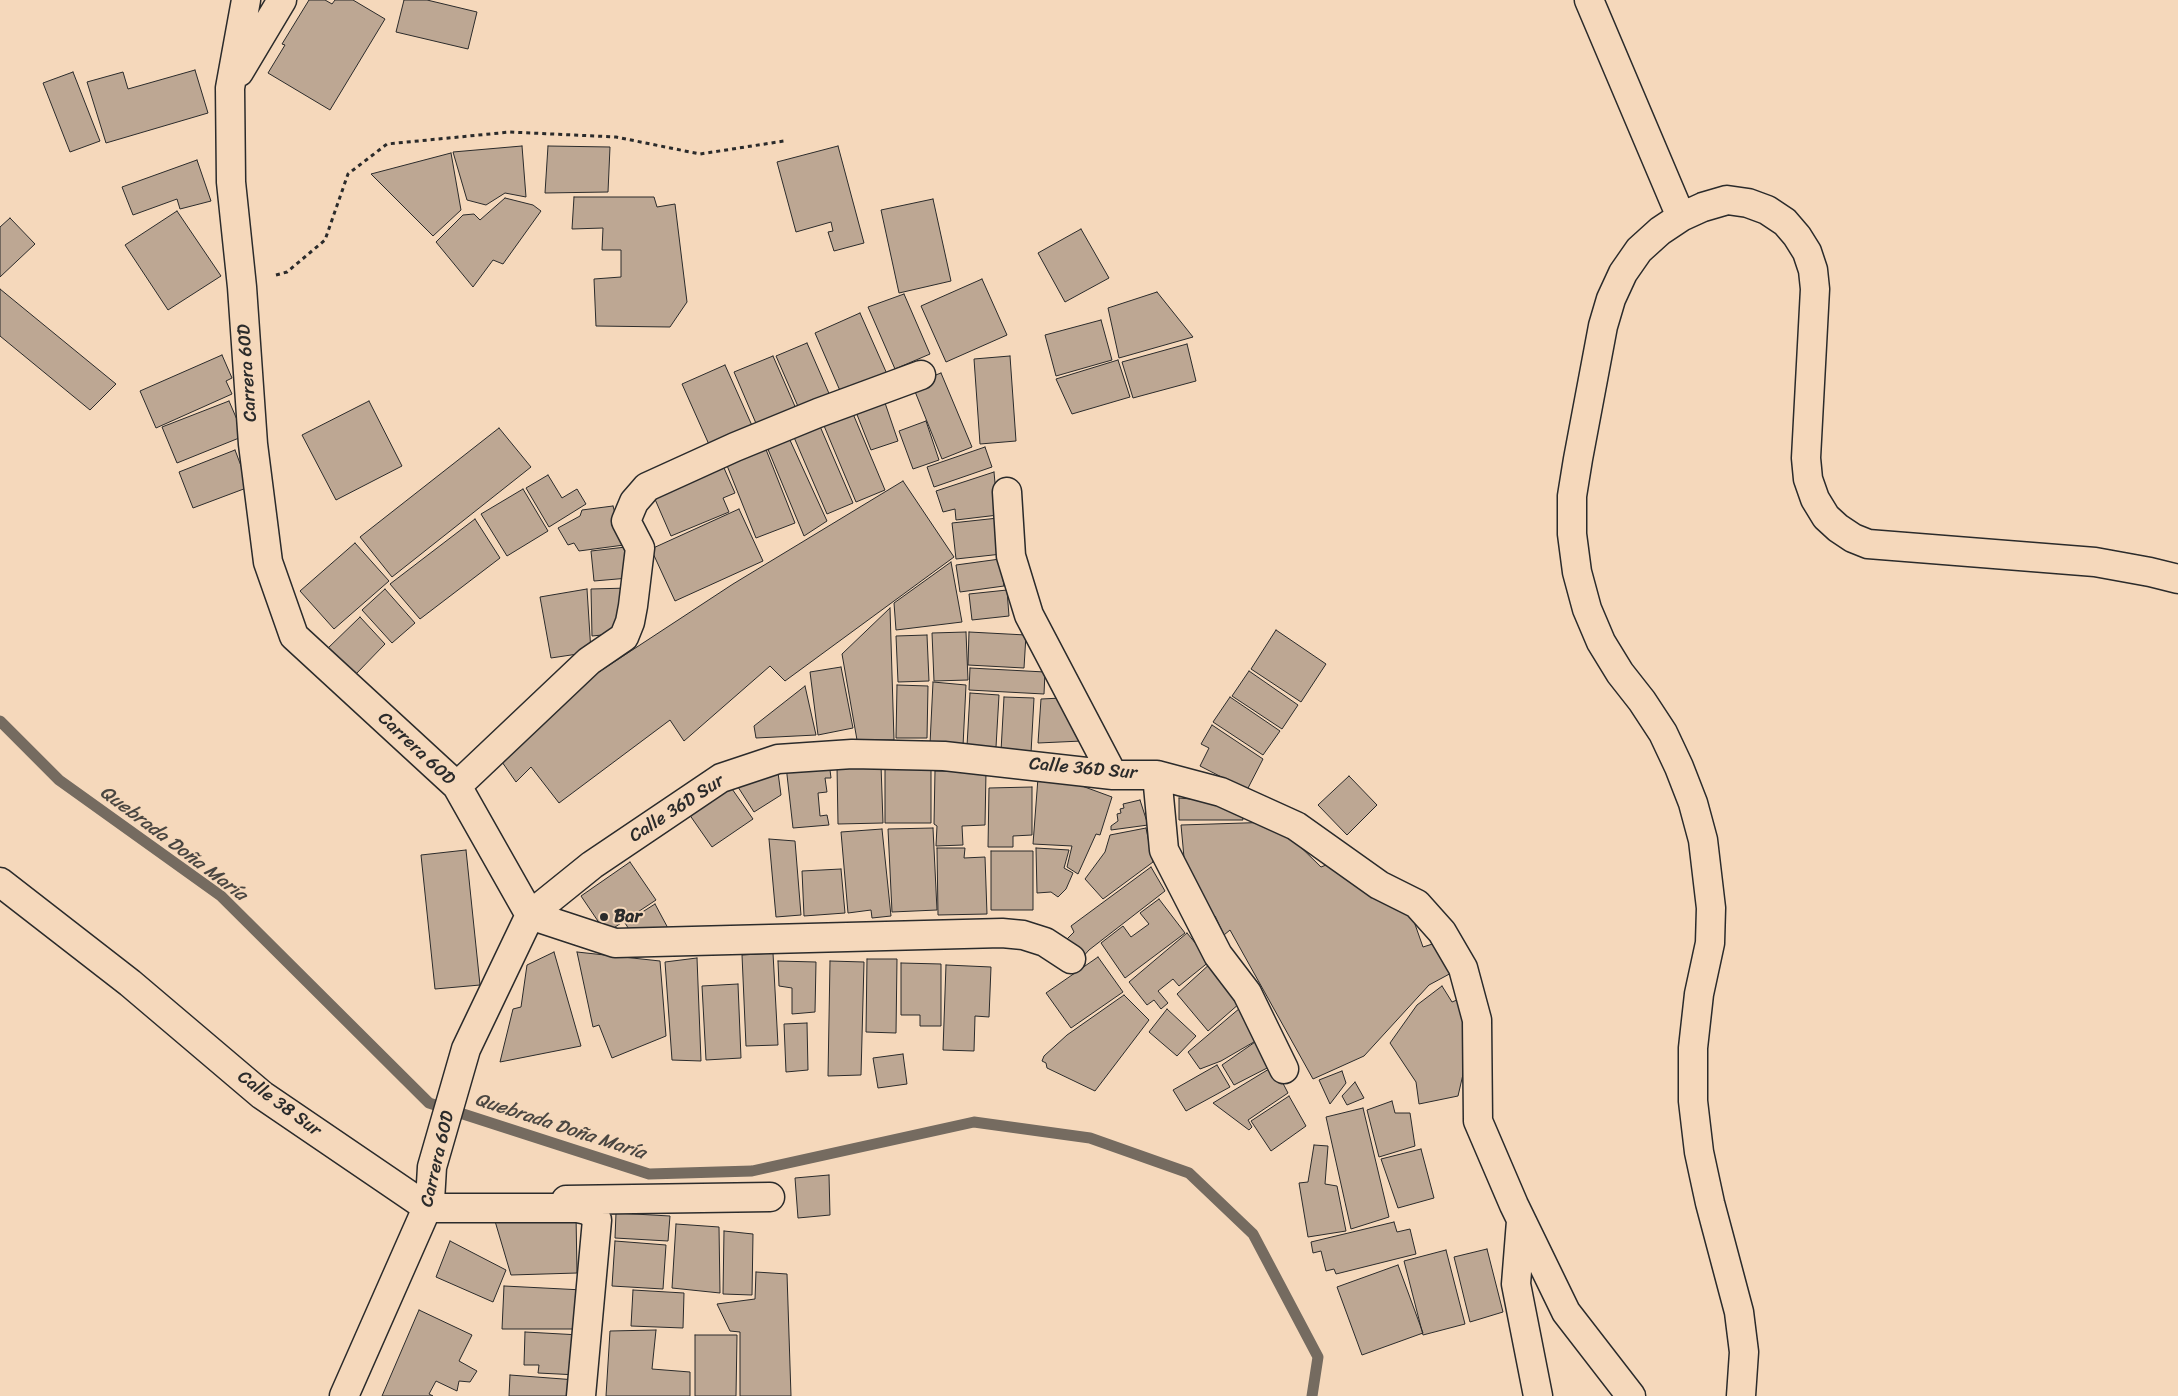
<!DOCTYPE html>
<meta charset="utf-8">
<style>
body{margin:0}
canvas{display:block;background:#f5d8bb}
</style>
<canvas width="2178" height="1396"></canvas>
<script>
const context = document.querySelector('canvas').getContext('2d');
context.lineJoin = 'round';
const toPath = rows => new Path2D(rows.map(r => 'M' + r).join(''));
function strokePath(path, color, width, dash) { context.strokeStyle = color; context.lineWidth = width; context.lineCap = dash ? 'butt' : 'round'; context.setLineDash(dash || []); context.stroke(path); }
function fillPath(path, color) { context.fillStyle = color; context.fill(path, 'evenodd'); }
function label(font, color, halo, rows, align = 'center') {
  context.font = font + ' Sriracha,sans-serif'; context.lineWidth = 4; context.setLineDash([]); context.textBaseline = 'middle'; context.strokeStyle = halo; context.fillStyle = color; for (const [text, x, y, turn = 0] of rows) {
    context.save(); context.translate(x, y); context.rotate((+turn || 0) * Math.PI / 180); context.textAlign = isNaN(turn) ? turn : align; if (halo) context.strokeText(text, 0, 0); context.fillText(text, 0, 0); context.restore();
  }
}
const stream = toPath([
 [0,721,59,780,221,896,429,1103,649,1174,752,1171,974,1122,1090,1138,1189,1173,1253,1234,1318,1357,1312,1396]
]);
const building = toPath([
 [309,0,325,0,332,4,335,0,353,0,385,19,330,110,268,73,285,45,282,44,309,0],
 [404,0,427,0,477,12,468,49,396,32,404,0],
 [195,70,208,113,106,143,87,82,123,72,128,89,195,70],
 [73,72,100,141,70,152,43,83,73,72],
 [522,146,526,197,505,193,486,205,467,200,453,152,522,146],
 [548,146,610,147,608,192,545,193,548,146],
 [838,146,864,243,834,251,828,232,833,231,831,222,796,232,777,162,838,146],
 [451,153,461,210,433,236,371,174,451,153],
 [197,160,211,201,180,209,177,199,133,215,122,187,197,160],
 [574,197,654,197,657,207,675,204,687,302,670,327,596,326,594,279,621,277,621,250,602,250,603,228,572,229,574,197],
 [505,198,533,205,541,211,503,264,493,260,473,287,436,242,463,215,474,214,480,220,505,198],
 [933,199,951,281,899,293,881,210,933,199],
 [177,211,221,276,168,310,125,245,177,211],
 [10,218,35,244,0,277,0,227,10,218],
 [1081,229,1109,278,1065,302,1038,253,1081,229],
 [982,279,1007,335,946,362,921,306,982,279],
 [0,289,116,384,90,410,0,336,0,289],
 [1157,292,1193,337,1119,358,1108,308,1157,292],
 [904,294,930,354,895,369,868,307,904,294],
 [860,313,887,374,841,393,815,333,860,313],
 [1101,320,1112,360,1056,376,1045,335,1101,320],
 [807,343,831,398,800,411,776,356,807,343],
 [1187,344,1196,381,1133,398,1122,362,1187,344],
 [222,355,232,378,226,381,232,394,156,428,140,391,222,355],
 [773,356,797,411,758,428,734,372,773,356],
 [1010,356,1016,441,980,444,974,359,1010,356],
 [1118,360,1130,397,1072,414,1056,379,1118,360],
 [725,365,754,430,711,449,682,384,725,365],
 [941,373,972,447,942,459,912,384,941,373],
 [883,397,898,441,871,450,854,407,883,397],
 [229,401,244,436,177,463,162,427,229,401],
 [369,401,402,466,336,500,302,435,369,401],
 [851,409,885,490,856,502,822,421,851,409],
 [926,421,939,460,913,469,899,431,926,421],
 [819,424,853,503,827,514,793,435,819,424],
 [499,428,531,467,392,577,360,537,499,428],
 [789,438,827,521,804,536,767,447,789,438],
 [765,447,795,523,756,538,726,463,765,447],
 [985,447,992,467,934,487,927,467,985,447],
 [235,450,249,487,193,508,179,472,235,450],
 [724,468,735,493,723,498,729,512,671,536,654,497,724,468],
 [994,472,998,515,956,520,955,509,943,512,936,491,994,472],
 [548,475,562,498,577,489,586,504,549,527,526,488,548,475],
 [903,481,954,557,785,681,770,666,684,741,670,720,559,803,531,767,516,782,502,762,582,683,733,584,903,481],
 [523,489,548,531,507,556,481,514,523,489],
 [613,506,624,545,579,551,574,543,568,545,558,528,580,516,582,510,613,506],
 [739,509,763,561,675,601,651,549,739,509],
 [998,518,1002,554,956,559,952,523,998,518],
 [475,519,500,558,420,619,390,584,475,519],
 [355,543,389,581,334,629,300,591,355,543],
 [626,547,629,578,594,581,591,551,626,547],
 [1000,559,1004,586,960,592,956,565,1000,559],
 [951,562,962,622,896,630,894,603,951,562],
 [629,588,612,634,592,636,591,589,629,588],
 [385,589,415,623,392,643,362,610,385,589],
 [587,589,591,652,551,658,540,597,587,589],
 [1007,590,1009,616,972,620,969,594,1007,590],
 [890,608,894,740,857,740,842,654,890,608],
 [360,617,385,644,355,675,326,650,360,617],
 [1276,630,1326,664,1301,702,1251,669,1276,630],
 [966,632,968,680,934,681,932,633,966,632],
 [969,632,1026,635,1024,668,968,665,969,632],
 [927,635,929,681,898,682,896,636,927,635],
 [841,667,853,728,818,735,810,672,841,667],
 [970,668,1045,672,1044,694,969,690,970,668],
 [1249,671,1298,705,1282,729,1232,696,1249,671],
 [933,682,966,685,963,746,930,744,933,682],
 [897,685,928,686,927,738,896,738,897,685],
 [805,686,816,735,756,738,754,726,805,686],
 [970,693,999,695,996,747,967,746,970,693],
 [1004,697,1034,698,1031,753,1001,751,1004,697],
 [1230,697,1280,731,1263,755,1213,722,1230,697],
 [1062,698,1082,741,1038,743,1041,699,1062,698],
 [1212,725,1263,759,1247,790,1200,766,1209,748,1201,744,1212,725],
 [829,762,831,778,825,778,827,792,818,793,820,816,827,815,829,825,793,828,786,766,829,762],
 [777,765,781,795,754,812,738,787,771,766,777,765],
 [881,765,883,823,838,824,837,767,881,765],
 [885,766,931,766,931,823,885,823,885,766],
 [935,771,986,772,985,825,962,826,963,845,936,846,937,826,934,824,935,771],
 [1349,776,1377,805,1347,835,1318,805,1349,776],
 [1038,778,1082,786,1112,797,1100,835,1096,834,1078,874,1067,867,1072,846,1033,844,1038,778],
 [730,786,753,819,712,847,689,814,730,786],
 [1032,787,1032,835,1013,836,1013,847,988,847,989,788,1032,787],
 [1179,798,1202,800,1242,814,1243,820,1179,820,1179,798],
 [1140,800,1148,825,1111,830,1111,826,1118,821,1117,814,1121,813,1120,809,1124,808,1123,804,1140,800],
 [1275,822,1321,867,1331,863,1411,913,1423,947,1442,941,1455,971,1429,985,1364,1056,1313,1079,1230,930,1224,935,1215,916,1208,920,1186,879,1181,825,1275,822],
 [933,828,937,910,892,912,888,829,933,828],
 [1146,828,1153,862,1103,899,1085,879,1105,852,1110,835,1146,828],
 [882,829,891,916,872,918,871,910,848,913,841,832,882,829],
 [769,839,795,841,801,915,776,917,769,839],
 [937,848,965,848,964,858,985,857,987,914,938,915,937,848],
 [1036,848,1069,850,1064,868,1073,873,1066,889,1058,897,1051,892,1037,893,1036,848],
 [466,850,480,985,435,989,421,855,466,850],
 [991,851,1033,851,1033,910,991,910,991,851],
 [630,862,656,900,606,933,581,896,630,862],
 [1151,867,1165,891,1089,950,1081,959,1065,941,1074,932,1071,926,1151,867],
 [841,869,845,913,804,916,802,871,841,869],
 [1159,899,1185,933,1125,978,1101,943,1123,926,1131,937,1149,924,1140,913,1159,899],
 [655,904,669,930,632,934,625,923,655,904],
 [1187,933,1210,961,1179,986,1173,979,1158,991,1168,1003,1161,1009,1154,1000,1147,1005,1129,982,1187,933],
 [554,952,581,1046,500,1062,513,1009,521,1007,527,965,554,952],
 [577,952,660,961,666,1036,612,1058,599,1025,593,1027,577,952],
 [773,953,778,1045,746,1046,742,955,773,953],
 [1098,957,1123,992,1071,1028,1046,993,1098,957],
 [697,958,701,1061,672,1060,665,962,697,958],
 [867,959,897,959,896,1033,866,1032,867,959],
 [778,961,816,962,815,1012,792,1014,792,988,779,986,778,961],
 [830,961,864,962,861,1075,828,1076,830,961],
 [1212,962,1240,1003,1208,1031,1177,994,1212,962],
 [901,963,941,964,941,1026,920,1026,920,1015,901,1015,901,963],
 [946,965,991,967,989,1017,975,1016,974,1051,943,1050,946,965],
 [738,984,741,1058,706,1060,702,986,738,984],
 [1442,986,1452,1002,1462,998,1467,1057,1458,1096,1419,1104,1416,1082,1390,1043,1417,1005,1442,986],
 [1124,995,1149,1020,1095,1091,1047,1068,1046,1063,1042,1061,1044,1056,1067,1035,1124,995],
 [1240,1008,1259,1039,1221,1061,1200,1069,1188,1052,1240,1008],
 [1167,1009,1196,1036,1177,1056,1149,1032,1167,1009],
 [807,1023,808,1070,786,1072,784,1024,807,1023],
 [1258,1040,1271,1066,1234,1085,1222,1065,1258,1040],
 [903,1054,907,1084,878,1088,873,1058,903,1054],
 [1217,1065,1230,1087,1186,1111,1173,1090,1217,1065],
 [1274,1066,1288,1093,1248,1120,1252,1127,1249,1130,1213,1103,1274,1066],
 [1342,1071,1346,1083,1330,1104,1319,1080,1342,1071],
 [1355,1082,1364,1098,1347,1105,1342,1096,1355,1082],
 [1289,1096,1306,1126,1271,1151,1251,1121,1289,1096],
 [1392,1101,1395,1113,1410,1113,1415,1146,1379,1157,1367,1110,1392,1101],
 [1363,1108,1389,1217,1351,1229,1326,1117,1363,1108],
 [1314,1145,1328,1146,1325,1184,1337,1186,1346,1231,1308,1237,1299,1183,1308,1182,1314,1145],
 [1421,1149,1434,1198,1398,1208,1381,1159,1421,1149],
 [829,1175,830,1215,798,1218,795,1178,829,1175],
 [492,1211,576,1215,577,1273,511,1275,492,1211],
 [616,1213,670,1216,668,1241,615,1238,616,1213],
 [1394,1222,1397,1232,1410,1229,1416,1254,1336,1274,1334,1269,1326,1271,1321,1251,1313,1253,1311,1242,1394,1222],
 [676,1224,719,1227,720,1293,672,1288,676,1224],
 [724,1231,753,1234,752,1295,723,1294,724,1231],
 [450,1241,506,1270,493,1302,436,1277,450,1241],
 [615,1241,666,1245,663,1289,612,1286,615,1241],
 [1487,1249,1503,1312,1470,1322,1454,1257,1487,1249],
 [1446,1250,1465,1324,1423,1335,1404,1261,1446,1250],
 [1398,1265,1423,1333,1362,1355,1337,1287,1398,1265],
 [756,1272,787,1274,791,1396,740,1396,740,1332,730,1331,717,1304,755,1299,756,1272],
 [504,1286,583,1290,581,1329,502,1329,504,1286],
 [633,1290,684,1293,683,1328,631,1326,633,1290],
 [419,1310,472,1335,459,1361,477,1371,470,1382,459,1381,457,1391,436,1381,429,1394,433,1396,382,1396,419,1310],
 [656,1330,652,1369,690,1372,690,1396,606,1396,610,1331,656,1330],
 [525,1332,580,1335,578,1375,538,1373,539,1365,524,1365,525,1332],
 [695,1335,737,1335,736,1396,695,1396,695,1335],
 [510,1375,576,1380,574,1396,509,1396,510,1375]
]);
const path = toPath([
 [276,275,287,272,325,240,348,174,387,144,510,132,616,137,700,154,784,141]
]);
const minor = toPath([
 [246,0,230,88,231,182,242,287,253,444,268,562,294,636,457,786,530,915],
 [1589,0,1681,217],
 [239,72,282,0],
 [1007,492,1011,556,1029,615,1113,775],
 [1157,775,1164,850,1218,955,1247,993,1284,1069],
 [457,786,589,661,624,637,630,622,633,606,640,548,626,521,634,502,647,487,735,447,818,413,921,375],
 [0,882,130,983,262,1095,428,1208,578,1208,587,1210,593,1214,597,1220,581,1396],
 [530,915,615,943,1002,933,1023,935,1045,942,1071,959],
 [566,1200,770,1197],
 [1521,1221,1516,1284,1538,1396],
 [344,1396,430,1201,432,1167,466,1049,530,915,592,865,721,778,778,759,852,754,944,756,1113,775,1157,775,1221,792,1296,826,1379,885,1417,904,1442,932,1463,968,1477,1020,1478,1121,1514,1205,1566,1312,1631,1396],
 [1741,1396,1744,1352,1739,1312,1710,1203,1699,1152,1693,1101,1693,1048,1699,994,1710,943,1711,908,1703,840,1693,803,1679,767,1663,733,1642,701,1620,673,1601,642,1587,609,1577,572,1572,534,1572,496,1578,459,1603,326,1611,299,1623,273,1639,250,1660,231,1681,217,1703,207,1727,200,1748,203,1767,210,1785,222,1797,236,1807,252,1813,270,1815,289,1806,458,1808,479,1815,499,1826,517,1838,528,1853,538,1868,544,2095,562,2150,572,2178,579]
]);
const markers = [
 [604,917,5,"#2b2b2b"]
];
const streetNames = [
 ["Carrera 60D",248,373,-94],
 ["Carrera 60D",416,749,43],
 ["Calle 36D Sur",1083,769,5],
 ["Calle 36D Sur",677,809,-33],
 ["Calle 38 Sur",279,1104,36],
 ["Carrera 60D",438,1159,-77]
];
const poiNames = [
 ["Bar",614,917]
];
const waterNames = [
 ["Quebrada Doña María",173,844,37],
 ["Quebrada Doña María",560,1127,18]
];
strokePath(stream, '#756b60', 11);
fillPath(building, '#bda793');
strokePath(building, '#2b2b2b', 1);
strokePath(minor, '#2b2b2b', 31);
strokePath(path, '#2b2b2b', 3, [4, 4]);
strokePath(minor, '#f5d8bb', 28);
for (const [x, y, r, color] of markers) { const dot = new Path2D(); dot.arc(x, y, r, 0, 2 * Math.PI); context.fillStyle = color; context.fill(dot); strokePath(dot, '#f5d8bb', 2); }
label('18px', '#2b2b2b', '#f5d8bb', streetNames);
label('bold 18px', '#2b2b2b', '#f5d8bb', poiNames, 'left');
label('italic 19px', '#4a4641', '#f5d8bb', waterNames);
</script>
